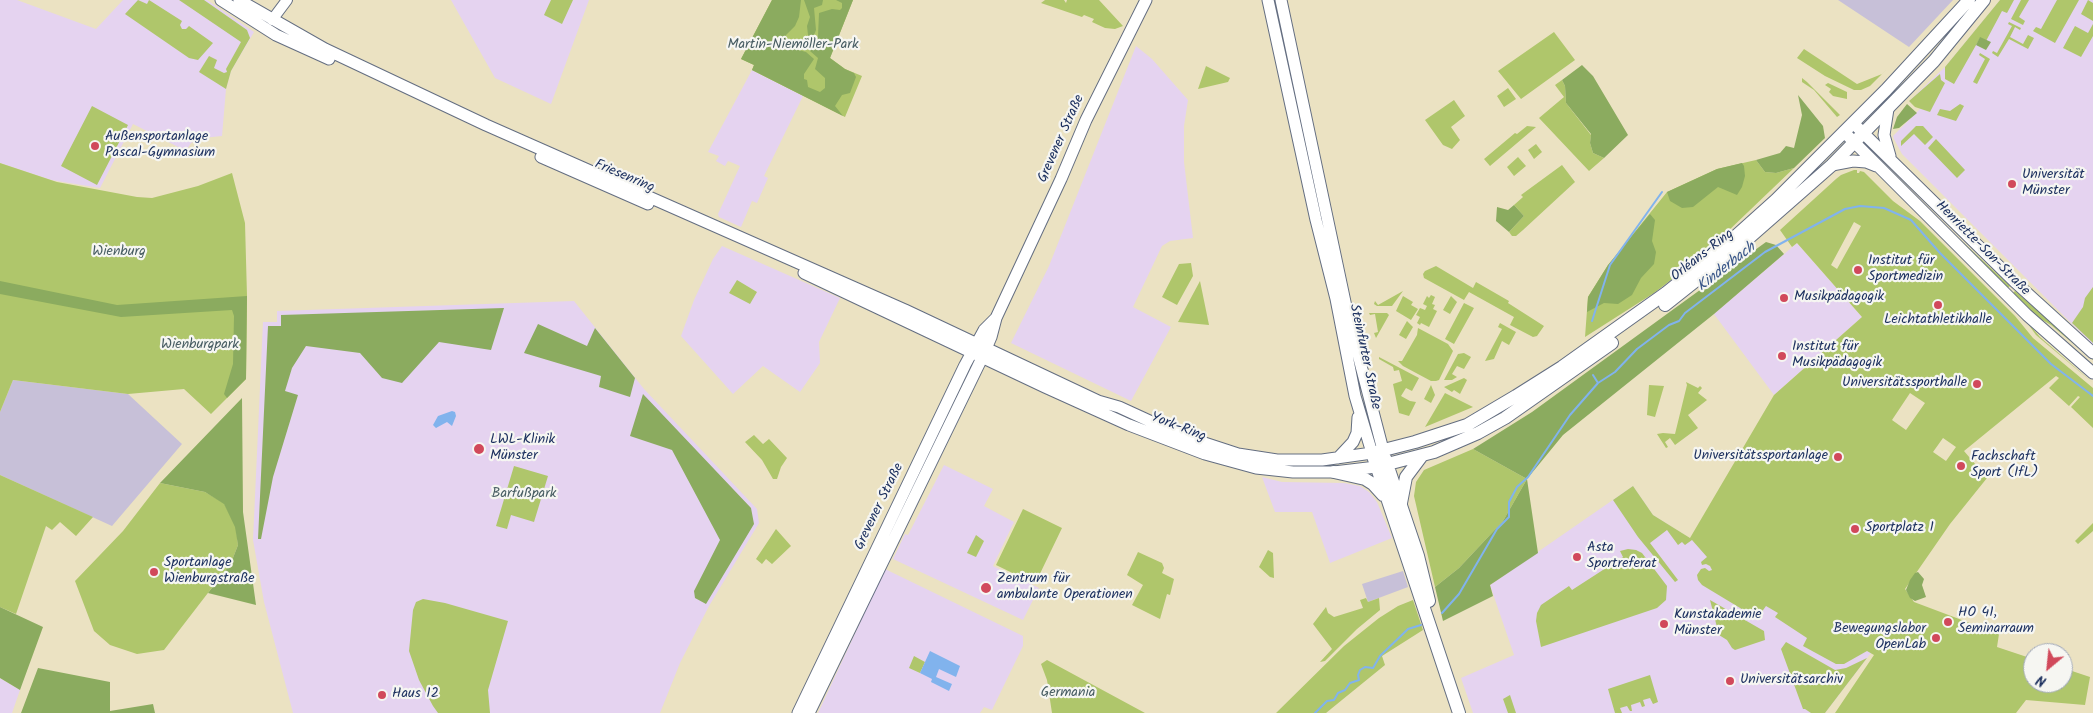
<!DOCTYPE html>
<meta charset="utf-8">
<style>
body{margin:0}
#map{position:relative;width:2093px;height:713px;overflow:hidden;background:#ebe2c2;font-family:Kalam,sans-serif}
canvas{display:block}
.north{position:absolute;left:2023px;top:643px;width:50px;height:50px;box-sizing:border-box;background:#f6f6f2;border:1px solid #9ea6b7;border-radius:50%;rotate:208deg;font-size:14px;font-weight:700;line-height:20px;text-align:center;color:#1b2f5e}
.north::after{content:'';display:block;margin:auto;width:18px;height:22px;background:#d1495b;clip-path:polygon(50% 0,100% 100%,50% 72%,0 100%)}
</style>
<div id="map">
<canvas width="2093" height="713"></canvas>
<div class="north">N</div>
</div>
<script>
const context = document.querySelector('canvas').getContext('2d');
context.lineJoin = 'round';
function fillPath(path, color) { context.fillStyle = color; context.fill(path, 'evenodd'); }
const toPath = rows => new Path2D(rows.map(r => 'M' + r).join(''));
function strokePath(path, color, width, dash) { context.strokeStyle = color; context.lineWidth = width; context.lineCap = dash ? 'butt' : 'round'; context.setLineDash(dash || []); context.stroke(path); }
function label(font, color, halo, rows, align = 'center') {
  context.font = font + ' Kalam,sans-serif'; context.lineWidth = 4.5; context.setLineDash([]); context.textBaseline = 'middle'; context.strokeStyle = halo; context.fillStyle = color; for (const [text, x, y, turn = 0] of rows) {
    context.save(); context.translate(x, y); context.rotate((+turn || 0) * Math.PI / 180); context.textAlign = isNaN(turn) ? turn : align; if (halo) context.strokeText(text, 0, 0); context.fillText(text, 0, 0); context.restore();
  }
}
const built = toPath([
 [0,0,17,0,96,29,123,0,207,0,254,32,231,71,226,89,222,136,203,138,191,143,186,151,133,124,100,188,51,180,0,163],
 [451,0,589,0,551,104,495,78],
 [2000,0,2093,0,2093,345,1902,154,1894,139,1893,136,1920,109,1909,101,1945,67],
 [1136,46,1152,59,1188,100,1184,126,1184,162,1193,238,1170,241,1162,246,1133,307,1171,327,1131,401,1011,343,1049,266],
 [752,70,803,96,764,176,768,178,757,203,752,201,741,227,719,217,718,214,740,166,728,161,725,166,716,161,719,156,708,152],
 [1797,243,1862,317,1774,395,1714,314],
 [722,246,840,298,819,342,820,363,800,392,763,366,733,394,681,336,694,300,713,259],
 [574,301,644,389,757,509,759,523,709,606,680,663,660,713,293,713,264,602,253,540,263,322,277,322,277,311],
 [944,465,993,489,984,506,1014,522,993,566,1039,588,1023,620,893,559,905,534,908,535],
 [1262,477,1282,482,1344,483,1360,486,1369,492,1377,502,1392,538,1330,563,1312,512,1275,512],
 [1633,486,1653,515,1871,653,1825,713,1473,713,1461,678,1514,655,1490,585],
 [885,569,1023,636,1023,646,992,710,984,707,980,713,818,713],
 [0,678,20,690,12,713,0,713]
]);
const industrial = toPath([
 [1838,0,1953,0,1909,47],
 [13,380,128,394,182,444,112,526,0,475,0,412],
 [1403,571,1408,587,1368,602,1362,584]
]);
const green = toPath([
 [138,0,147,4,149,0,182,21,180,25,182,29,186,29,189,26,213,43,198,60,189,58,125,14],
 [179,0,204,0,247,30,250,38,231,71,226,89,199,72,209,56,217,60,214,68,224,73,227,72,226,69,241,42],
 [551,0,573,0,562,24,544,15],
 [772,0,853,0,830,58,845,69,862,76,845,117,752,70,754,65,741,59],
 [1045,0,1064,0,1066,3,1067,0,1099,0,1123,26,1115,29,1105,28,1092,22,1094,19,1084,15,1082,17,1041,3],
 [2000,0,2014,0,2007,13,2002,11,1986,41,1980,38,1954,84,1945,79,1945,67],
 [2021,0,2029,0,2019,17,2025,21,2023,25,2011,19],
 [2057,0,2079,0,2055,43,2033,31,2036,27,2041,29],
 [2088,0,2093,3,2093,21,2081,14],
 [2009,22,2021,28,2020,30,2015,27,2010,37,2023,44,2028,35,2034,38,2028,49,2009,39,1998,57,1992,53,1993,51,1997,53,2012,26,2008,24],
 [2093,24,2093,36,2081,57,2063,48,2075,26,2088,33],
 [1554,32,1575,60,1521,99,1498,71],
 [1804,49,1857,84,1882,74,1887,69,1870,86,1861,90,1854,90,1825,76,1797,58],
 [1980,53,1990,59,1977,84,1973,82,1985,59,1979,55],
 [1206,66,1230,78,1228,82,1198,89],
 [1940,74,1941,80,1945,83,1930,112,1915,107,1909,101],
 [1802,78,1807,82,1840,115,1837,117,1814,90,1802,82],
 [1562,80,1565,86,1566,103,1591,135,1590,143,1593,153,1604,158,1589,171,1539,118,1564,97,1555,85],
 [1828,83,1847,92,1847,99,1833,96,1829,92,1831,89,1825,85],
 [1508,88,1516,99,1504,107,1497,96],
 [1454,100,1465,116,1451,127,1460,140,1452,149,1443,145,1425,120],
 [1960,104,1964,106,1956,121,1937,115,1940,109,1950,111],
 [92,106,128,125,97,185,61,166],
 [1527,126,1536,127,1490,166,1484,159,1515,133,1517,134],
 [1916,126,1923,126,1933,137,1925,145,1914,134,1901,146,1901,141],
 [1936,139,1965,170,1957,178,1928,148],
 [1536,144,1542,152,1534,159,1528,150],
 [1869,149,1951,231,2010,286,2006,290,1868,150],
 [1518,157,1526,166,1514,176,1507,167],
 [1756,160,1765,172,1776,173,1794,168,1702,256,1654,293,1585,337,1588,297,1608,265,1667,192,1717,169],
 [0,163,57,182,137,197,152,198,198,186,232,173,245,223,247,296,246,379,211,414,184,389,128,394,13,380,0,412],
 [1562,165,1575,182,1523,230,1516,236,1512,236,1509,232,1524,216,1514,205,1523,197,1521,195],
 [1854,170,1857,170,1857,173,1859,173,1860,171,1864,172,1893,201,1920,221,2015,316,2033,338,2093,388,2093,428,2071,407,2080,397,2078,396,2069,406,2049,388,2059,378,2056,376,1964,451,1987,478,1950,524,1905,589,1914,602,1999,634,1997,647,2033,659,2033,683,2063,683,2063,668,2090,677,2085,705,2026,700,2016,713,1835,713,1874,655,1867,651,1844,664,1836,664,1803,646,1807,638,1775,617,1778,613,1766,606,1758,617,1755,617,1702,585,1698,580,1697,575,1701,569,1705,568,1709,571,1712,570,1710,566,1706,564,1702,565,1701,562,1707,557,1692,540,1685,545,1682,542,1678,545,1667,530,1650,543,1678,580,1675,582,1638,537,1613,500,1633,486,1653,515,1690,538,1774,395,1862,317,1797,243,1792,247,1780,230,1836,179,1841,175],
 [1854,222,1861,226,1837,269,1831,265],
 [1910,393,1925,403,1906,430,1892,420],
 [1943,438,1956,447,1946,461,1933,452],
 [1191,263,1193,276,1177,305,1162,297,1179,264],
 [1436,266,1473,288,1476,282,1509,301,1508,303,1544,326,1537,336,1533,337,1510,325,1514,317,1469,292,1464,300,1424,278,1423,274,1425,271],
 [737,280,757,292,750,304,729,293],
 [1200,281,1209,325,1178,322],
 [2093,287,2093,343,2072,323,2083,307,2085,298],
 [1403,291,1392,306,1377,306,1374,304,1375,301,1378,305],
 [2015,291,2093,358,2093,360,2051,325,2037,317,2011,295],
 [1431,295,1435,297,1432,304,1435,305,1433,309,1437,311,1429,327,1421,323,1420,325,1417,323,1420,317,1416,315,1420,308,1425,310,1427,306,1423,304,1427,296,1429,298],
 [1403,296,1413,302,1411,305,1418,309,1411,320,1396,311],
 [1451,296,1457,302,1450,314,1443,310],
 [1464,303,1474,308,1454,344,1445,339],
 [1369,313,1387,313,1389,315,1376,338,1374,333,1378,332,1375,314,1370,315],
 [2023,317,2040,337,2093,383,2036,335],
 [1407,321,1413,327,1406,339,1399,335],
 [1500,323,1516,332,1509,345,1502,341,1494,359,1485,361,1502,329,1498,327],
 [1418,328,1448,344,1453,351,1439,380,1436,381,1431,381,1403,366,1398,361,1402,361,1417,335],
 [1464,353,1471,357,1464,369,1457,366,1452,374,1457,377,1452,380,1444,380,1458,354],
 [1379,357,1419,378,1412,391,1406,388,1401,396,1410,401,1416,402,1409,416,1399,413,1393,384,1402,381,1399,370,1394,371,1393,367,1379,359],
 [1464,378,1467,380,1460,394,1454,390,1452,392,1444,387],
 [1686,382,1698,388,1700,386,1702,388,1698,393,1707,400,1688,415,1698,428,1675,445,1670,438,1665,442,1668,447,1666,448,1657,434,1663,433,1675,434,1687,385],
 [1431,385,1435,395,1431,403,1424,399],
 [1649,385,1664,386,1655,417,1647,415],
 [1445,393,1473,407,1425,427],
 [754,435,763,444,769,439,787,458,781,467,777,479,773,479,762,460,745,442],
 [1473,449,1527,479,1503,521,1459,568,1435,587,1414,496,1416,482,1424,470],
 [514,466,548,476,534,522,511,515,507,529,496,526],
 [0,475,93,517,76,536,60,522,52,530,46,526,16,614,0,607],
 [160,483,205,492,224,503,236,527,238,545,231,563,164,650,137,654,110,645,94,631,75,581,123,531],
 [1023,509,1062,528,1035,584,996,565],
 [2093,523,2093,531,2078,544,2075,541],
 [776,529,791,546,772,564,766,559,762,564,756,559],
 [976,535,984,541,976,557,967,553],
 [1628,549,1636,550,1642,553,1667,586,1666,600,1657,608,1541,647,1536,621,1537,613,1541,605,1569,586,1572,590,1623,557,1620,551],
 [1268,550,1273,553,1274,578,1270,577,1259,567],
 [1138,552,1162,563,1164,568,1162,573,1174,579,1170,595,1167,594,1160,619,1132,605,1143,585,1127,575],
 [1366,598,1368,602,1379,598,1380,610,1357,629,1325,661,1320,662,1332,649,1313,624,1326,607,1328,613,1334,617,1363,608,1360,600],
 [423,599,445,603,508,621,488,690,490,713,438,713,433,706,419,680,409,651,413,610,416,602],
 [1413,600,1423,630,1382,656,1385,665,1326,713,1276,713,1344,646,1379,618,1398,606],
 [1710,600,1764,631,1765,640,1735,650,1732,648,1727,640,1719,635],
 [1786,642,1835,670,1846,668,1867,658,1825,713,1811,713,1805,709,1803,709,1781,649],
 [914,656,925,662,920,673,909,668],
 [1047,660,1145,713,1052,713,1047,680,1041,664],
 [1650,675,1658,702,1653,704,1650,698,1643,700,1645,706,1642,707,1640,702,1631,705,1632,711,1630,711,1627,706,1620,708,1622,713,1615,713,1608,689],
 [1510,695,1516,713,1508,713,1503,699]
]);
const forest = toPath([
 [772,0,801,0,799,17,795,26,785,36,778,48,780,50,795,49,806,52,814,59,804,74,804,79,807,80,808,87,820,92,825,88,825,78,815,69,818,58,810,51,818,36,819,13,832,9,840,10,842,8,842,3,836,0,853,0,830,58,845,69,854,73,856,77,850,93,842,95,835,106,843,116,752,70,754,65,741,59],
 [804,0,823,0,822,5,814,8,816,30,812,40,808,35,807,26,810,17],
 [1980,37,1991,42,1986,50,1976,45],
 [1582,65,1593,76,1628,135,1604,158,1593,153,1590,143,1591,134,1566,103,1565,86,1562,80],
 [1798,95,1823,126,1825,138,1794,168,1776,173,1765,172,1756,160,1780,153,1786,146,1794,148,1802,115],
 [1907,104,1917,113,1899,128,1893,129,1897,117],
 [1742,163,1744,166,1745,176,1742,187,1737,195,1718,187,1693,207,1682,208,1670,201,1667,192,1717,169],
 [1514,205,1524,216,1509,232,1496,221,1497,207,1508,210],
 [1650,214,1655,220,1652,241,1656,252,1654,264,1641,278,1632,295,1618,304,1604,303,1587,312,1588,297,1608,265],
 [1766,242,1776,245,1784,254,1714,314,1563,435,1527,479,1538,553,1490,585,1493,596,1443,621,1435,587,1459,568,1503,521,1527,479,1473,449,1532,412],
 [0,281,117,305,247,296,246,379,227,398,224,394,233,364,234,316,232,310,121,317,0,294],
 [504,308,491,350,439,342,402,383,382,378,360,353,306,346,292,368,285,391,298,395,273,477,261,539,258,539,268,326,281,326,281,315],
 [538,324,587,346,595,328,635,378,630,397,599,387,601,376,524,353],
 [643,394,751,508,754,524,706,604,695,598,694,591,720,540,672,450,630,436],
 [242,398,243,512,256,605,208,593,231,563,238,545,235,527,224,504,205,492,160,483],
 [1918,572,1924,579,1922,585,1926,597,1915,601,1910,598,1906,590,1910,580,1915,573],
 [0,607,43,627,20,690,0,678],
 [38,668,110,682,110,711,153,704,155,713,21,713]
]);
const water = toPath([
 [452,411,455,412,456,416,452,426,447,422,436,428,433,425,438,416],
 [930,651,960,666,956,677,939,669,936,677,952,684,949,691,931,682,932,679,920,673]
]);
const stream = toPath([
 [1592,321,1610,265,1662,192],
 [1593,375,1598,383],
 [1442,613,1459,594,1497,529,1509,517,1509,502,1517,487,1528,477,1570,415,1598,383,1615,372,1637,349,1669,325,1679,321,1685,313,1765,252,1845,209,1860,206,1884,208,1911,220,1940,253,2051,364,2093,396],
 [1315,713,1327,701,1334,700,1338,693,1345,690,1350,683,1359,680,1358,675,1360,670,1365,667,1373,668,1380,656,1408,629,1421,625]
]);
const tertiary = toPath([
 [272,20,287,0]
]);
const secondary = toPath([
 [221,0,276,35,329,59],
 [239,0,325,49,486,125,905,310,1098,401,1119,407,1180,435,1238,454,1277,460,1322,460,1372,453,1355,396,1336,299,1316,220,1268,0],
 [1281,0,1348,316,1383,450],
 [1888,109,1884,135,1890,156],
 [1853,123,2016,283,2093,353],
 [1844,132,2027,315,2093,373],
 [541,157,648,204],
 [1832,165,1853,161,1866,162,1876,166],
 [804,273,1045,387,1129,425,1205,454,1256,468,1293,472,1334,472,1376,467],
 [1338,458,1353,442,1357,433,1358,417],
 [798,713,965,365,984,330,996,318],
 [809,713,982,358,991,337,996,318,1061,179,1086,120,1146,0]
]);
const primary = toPath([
 [1665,305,1742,244,1832,165,1934,61,1984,0],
 [1385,458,1418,556,1429,601],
 [1376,467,1434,452,1478,433,1505,418,1612,343],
 [1334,472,1365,479,1373,484,1383,495],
 [1401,503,1406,477,1421,457],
 [1459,713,1372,453,1415,442,1467,425,1516,396,1562,367,1666,293,1727,244,1776,200,1886,90,1969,0]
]);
const markers = [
 [95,146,5,"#d1495b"],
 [2012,184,5,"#d1495b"],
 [1858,270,5,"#d1495b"],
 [1784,298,5,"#d1495b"],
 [1938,305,5,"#d1495b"],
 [1782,356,5,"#d1495b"],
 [1977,384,5,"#d1495b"],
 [479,449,6,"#d1495b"],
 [1838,457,5,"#d1495b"],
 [1961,466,5,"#d1495b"],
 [1855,529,5,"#d1495b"],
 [1577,557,5,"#d1495b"],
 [154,572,5,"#d1495b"],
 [986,588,6,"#d1495b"],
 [1948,622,5,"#d1495b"],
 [1664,624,5,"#d1495b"],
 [1936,638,5,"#d1495b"],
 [1730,681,5,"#d1495b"],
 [382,695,5,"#d1495b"]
];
const parkNames = [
 ["Martin-Niemöller-Park",793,46],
 ["Wienburg",119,253],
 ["Wienburgpark",200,346],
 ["Barfußpark",524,495],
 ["Germania",1068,694]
];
const poiNames = [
 ["Außensportanlage",105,138],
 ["Pascal-Gymnasium",105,154],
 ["Universität",2022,176],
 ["Münster",2022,192],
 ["Institut für",1868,262],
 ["Sportmedizin",1868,278],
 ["Musikpädagogik",1794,298],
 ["Leichtathletikhalle",1938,321,"center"],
 ["Institut für",1792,348],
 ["Musikpädagogik",1792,364],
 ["Universitätssporthalle",1967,384,"right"],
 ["LWL-Klinik",490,441],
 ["Münster",490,457],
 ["Universitätssportanlage",1828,457,"right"],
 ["Fachschaft",1971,458],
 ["Sport (IfL)",1971,474],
 ["Sportplatz 1",1865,529],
 ["Asta",1587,549],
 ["Sportreferat",1587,565],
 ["Sportanlage",164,564],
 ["Wienburgstraße",164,580],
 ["Zentrum für",997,580],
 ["ambulante Operationen",997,596],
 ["HO 41,",1958,614],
 ["Seminarraum",1958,630],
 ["Kunstakademie",1674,616],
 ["Münster",1674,632],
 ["Bewegungslabor",1926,630,"right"],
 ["OpenLab",1926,646,"right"],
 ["Universitätsarchiv",1740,681],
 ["Haus 12",392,695]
];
const streetNames = [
 ["Grevener Straße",1062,139,-66],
 ["Friesenring",624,177,23],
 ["Henriette-Son-Straße",1982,249,45],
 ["Orléans-Ring",1703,256,-38],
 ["Steinfurter Straße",1364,357,78],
 ["York-Ring",1178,428,21],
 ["Grevener Straße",880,507,-64]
];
const waterNames = [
 ["Kinderbach",1727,268,-38]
];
fillPath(built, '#e5d3f0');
fillPath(industrial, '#c7c0d8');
fillPath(green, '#afc66b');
fillPath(forest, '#8bab5f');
fillPath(water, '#81b3ed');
strokePath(stream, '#81b3ed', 2);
strokePath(tertiary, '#646e81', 12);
strokePath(secondary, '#646e81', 13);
strokePath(primary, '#646e81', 14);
strokePath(tertiary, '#fff', 10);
strokePath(secondary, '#fff', 11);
strokePath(primary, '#fff', 12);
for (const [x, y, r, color] of markers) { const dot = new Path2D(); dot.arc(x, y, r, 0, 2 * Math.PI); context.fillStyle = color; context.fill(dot); strokePath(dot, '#f6f6f2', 2); }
label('14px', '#475c62', '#f6f6f2', parkNames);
label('14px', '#1b2f5e', '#f6f6f2', poiNames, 'left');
label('14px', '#1b2f5e', '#f6f6f2', streetNames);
label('italic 15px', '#3a5789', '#f6f6f2', waterNames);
</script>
